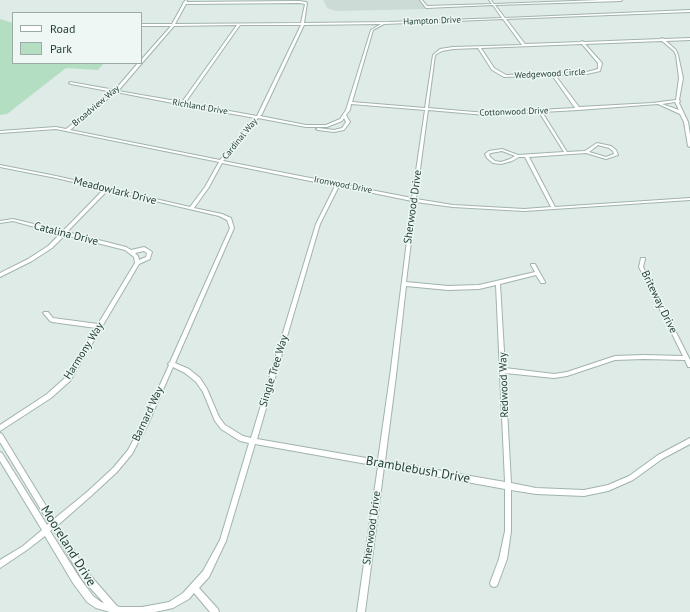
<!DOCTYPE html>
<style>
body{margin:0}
#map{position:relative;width:690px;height:612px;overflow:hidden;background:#deebe6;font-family:"PT Sans",sans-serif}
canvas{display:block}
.legend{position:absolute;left:12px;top:12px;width:130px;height:52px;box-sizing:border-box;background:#eef7f3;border:1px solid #9baca7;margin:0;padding:5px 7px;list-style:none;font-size:12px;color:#1e3c35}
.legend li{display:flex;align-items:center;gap:8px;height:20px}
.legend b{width:20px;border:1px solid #9baca7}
</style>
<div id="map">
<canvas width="690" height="612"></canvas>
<ul class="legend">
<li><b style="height:5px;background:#fff"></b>Road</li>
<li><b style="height:11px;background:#b4dec2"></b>Park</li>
</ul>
</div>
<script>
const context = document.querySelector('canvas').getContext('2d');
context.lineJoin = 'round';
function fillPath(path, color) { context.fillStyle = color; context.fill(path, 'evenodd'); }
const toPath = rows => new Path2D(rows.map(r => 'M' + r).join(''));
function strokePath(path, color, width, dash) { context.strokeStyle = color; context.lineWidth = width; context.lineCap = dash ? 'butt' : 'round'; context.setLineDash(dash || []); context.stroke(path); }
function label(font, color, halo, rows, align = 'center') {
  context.font = font + ' "PT Sans",sans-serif'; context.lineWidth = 3; context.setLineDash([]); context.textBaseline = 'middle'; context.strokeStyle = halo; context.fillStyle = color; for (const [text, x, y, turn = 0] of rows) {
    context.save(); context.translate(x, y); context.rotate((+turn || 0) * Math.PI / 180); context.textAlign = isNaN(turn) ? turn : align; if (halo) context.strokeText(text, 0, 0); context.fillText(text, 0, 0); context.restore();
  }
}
const built = toPath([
 [323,0,420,0,428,9,336,11,327,8]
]);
const green = toPath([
 [0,19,13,23,13,63,104,63,98,70,66,68,7,114,0,115]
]);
const minor = toPath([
 [186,0,187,1,187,2,299,1,306,2,307,3,304,23,390,22,502,18,493,5,426,8,420,0,422,0,427,6,492,4,489,0,491,0,494,4,600,0,622,0,621,1,495,5,505,18,690,10,690,12,506,19,525,44,581,42,582,41,584,42,661,39,662,38,664,39,690,38,690,40,666,41,676,50,678,55,683,78,679,100,680,101,679,103,688,122,690,135,690,147,688,146,684,122,680,114,658,104,578,110,542,112,567,152,585,151,597,143,611,146,616,150,618,155,606,159,586,153,529,157,555,207,690,198,690,200,524,211,453,207,416,202,406,282,448,286,479,285,535,272,531,265,531,264,535,264,545,282,545,283,541,283,536,275,500,284,505,368,554,374,567,372,615,356,644,355,683,356,639,267,641,258,645,258,645,259,643,267,690,360,690,367,688,367,685,360,644,359,615,360,567,376,554,378,505,373,511,483,536,488,584,490,608,485,629,476,658,455,690,438,690,444,662,459,633,480,608,491,584,496,536,494,511,490,511,531,507,559,497,586,494,587,491,586,490,583,499,559,505,531,505,489,384,467,365,612,357,612,378,466,255,444,226,541,209,577,199,588,218,609,219,612,210,612,194,593,189,599,173,608,155,612,110,612,96,608,87,602,73,583,45,536,27,550,0,568,0,560,23,546,42,530,0,461,0,452,2,453,47,525,49,523,0,442,0,433,2,434,54,519,87,492,113,468,128,450,144,420,169,365,168,364,170,362,230,228,227,220,219,216,108,190,67,232,126,247,131,250,144,247,146,248,152,252,150,258,150,259,139,264,70,381,51,398,0,431,0,425,47,394,66,377,96,328,52,322,50,321,44,314,43,313,44,312,48,312,53,318,98,324,135,263,134,257,125,250,65,235,52,248,32,261,0,277,0,273,28,259,48,246,60,234,13,221,0,223,0,221,13,219,63,231,104,189,56,178,0,167,0,165,56,176,190,207,205,187,219,162,56,129,0,133,0,131,56,127,66,129,113,92,71,84,69,83,70,82,115,90,138,63,141,63,141,60,171,26,141,26,141,24,172,24,183,4,183,3,186,0],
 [299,3,305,4,301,23,175,24,186,4,299,3],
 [503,19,522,45,453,47,440,49,433,55,425,108,352,102,373,30,384,24,503,19],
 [381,24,371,30,346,110,340,119,326,125,306,125,260,116,262,114,304,25,381,24],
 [237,25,182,102,118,91,174,26,237,25],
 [240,25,301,25,258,114,257,116,185,103,240,25],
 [662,41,674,51,676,55,679,78,676,100,652,103,579,107,555,75,587,74,600,71,602,63,585,44,662,41],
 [582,44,598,63,598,69,587,72,506,75,494,68,481,48,582,44],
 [478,48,492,70,504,77,552,75,575,108,486,113,428,108,435,55,442,51,453,49,478,48],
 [116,92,183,105,255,118,220,160,70,130,116,92],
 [675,102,679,110,662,104,675,102],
 [351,104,425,110,412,198,340,184,338,183,336,183,223,161,258,118,306,127,327,127,342,121,344,118,346,122,342,128,334,130,318,128,316,129,318,130,334,132,344,130,350,122,346,115,350,110,351,104],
 [428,110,486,115,539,112,564,152,518,155,502,149,489,151,485,154,487,158,493,163,501,164,512,161,519,157,525,157,551,207,524,209,453,205,416,199,428,110],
 [598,145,609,148,613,151,614,154,606,157,589,152,598,145],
 [502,151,510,154,515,156,510,159,501,162,495,161,490,157,489,154,491,153,502,151],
 [222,163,335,186,316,224,251,438,243,436,225,425,219,417,207,389,200,378,189,369,175,363,234,228,231,218,222,214,194,208,209,187,222,163],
 [339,186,412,201,390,376,378,460,257,439,320,224,339,186],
 [144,251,147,253,146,257,139,260,138,256,135,253,144,251],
 [496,285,505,482,385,461,396,376,406,286,448,290,479,289,496,285],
 [173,367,185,373,196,382,203,392,215,421,221,429,240,441,249,443,220,540,203,571,183,593,169,602,142,607,120,607,117,606,88,573,58,525,91,496,117,472,132,454,148,424,173,367],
 [53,529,82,579,104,603,101,602,93,596,79,577,50,531,53,529]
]);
const farStreetnames = [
 ["Hampton Drive",432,21,-2],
 ["Wedgewood Circle",550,74,-3],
 ["Broadview Way",96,106,-40],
 ["Richland Drive",200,107,10],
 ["Cottonwood Drive",514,112,-2],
 ["Cardinal Way",240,139,-51],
 ["Ironwood Drive",343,185,11]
];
const streetNames = [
 ["Meadowlark Drive",115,191,14],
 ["Sherwood Drive",413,207,-82],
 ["Catalina Drive",66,234,14],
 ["Briteway Drive",659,302,64],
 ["Harmony Way",84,351,-58],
 ["Single Tree Way",274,371,-73],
 ["Redwood Way",504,385,-92],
 ["Barnard Way",148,414,-65],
 ["Sherwood Drive",372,528,-82]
];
const nearStreetnames = [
 ["Bramblebush Drive",418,470,10],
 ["Mooreland Drive",68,546,58]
];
fillPath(built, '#ccdbd5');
fillPath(green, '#b4dec2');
strokePath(minor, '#a1b3ad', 2);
fillPath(minor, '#fff');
label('9px', '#1e3c35', '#eef7f3', farStreetnames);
label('11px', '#1e3c35', '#eef7f3', streetNames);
label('13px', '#1e3c35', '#eef7f3', nearStreetnames);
</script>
